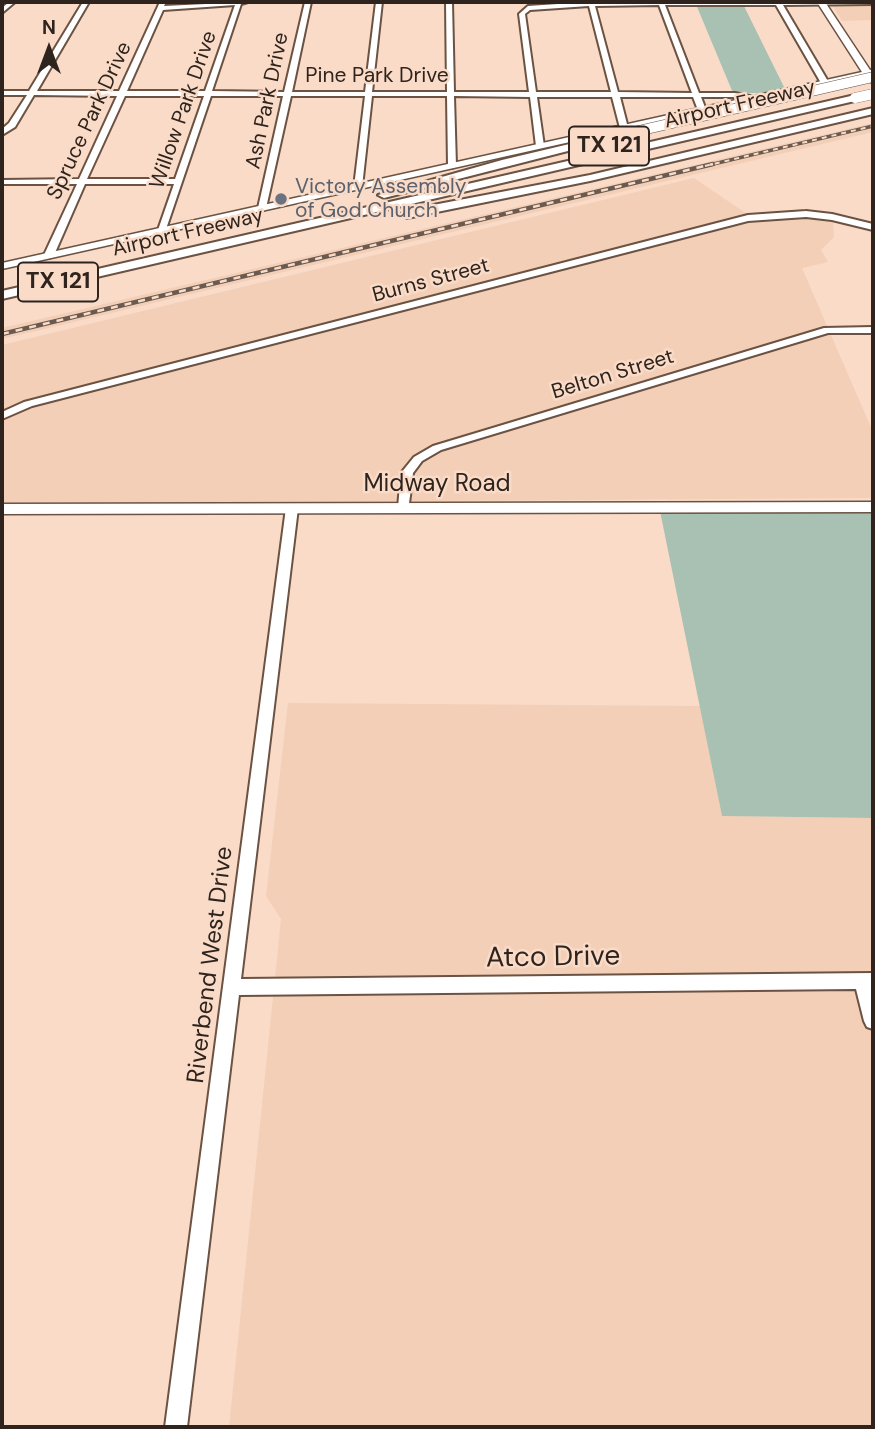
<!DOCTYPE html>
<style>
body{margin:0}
#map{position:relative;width:875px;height:1429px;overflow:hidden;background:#f9dbc8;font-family:"DM Sans",sans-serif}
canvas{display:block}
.frame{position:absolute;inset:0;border:4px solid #2f241d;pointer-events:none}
.north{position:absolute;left:14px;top:14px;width:70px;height:70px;-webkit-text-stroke:5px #f9dbc8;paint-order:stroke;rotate:0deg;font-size:19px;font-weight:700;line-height:28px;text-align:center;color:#2f241d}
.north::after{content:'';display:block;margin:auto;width:24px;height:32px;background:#2f241d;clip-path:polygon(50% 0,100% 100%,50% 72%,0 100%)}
</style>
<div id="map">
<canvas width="875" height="1429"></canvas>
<div class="frame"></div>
<div class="north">N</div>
</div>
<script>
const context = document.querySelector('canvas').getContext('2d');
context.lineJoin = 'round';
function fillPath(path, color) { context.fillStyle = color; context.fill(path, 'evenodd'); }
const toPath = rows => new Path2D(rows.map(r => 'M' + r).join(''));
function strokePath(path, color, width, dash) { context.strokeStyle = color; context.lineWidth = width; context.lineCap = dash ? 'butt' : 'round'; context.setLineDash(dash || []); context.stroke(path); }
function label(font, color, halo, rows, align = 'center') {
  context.font = font + ' "DM Sans",sans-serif'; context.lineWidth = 5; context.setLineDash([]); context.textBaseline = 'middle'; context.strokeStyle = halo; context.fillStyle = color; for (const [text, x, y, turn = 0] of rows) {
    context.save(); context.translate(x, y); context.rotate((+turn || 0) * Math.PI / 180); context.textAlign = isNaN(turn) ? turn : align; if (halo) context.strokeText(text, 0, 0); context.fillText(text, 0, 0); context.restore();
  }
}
const built = toPath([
 [830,2,873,2,873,20,842,21],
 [873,123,873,132,2,339,2,328],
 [694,178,756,220,780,217,833,221,834,237,821,250,828,262,802,268,873,432,873,498,2,504,2,345],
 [288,703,700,706,722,816,873,818,873,1427,229,1427,281,919,266,896]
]);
const green = toPath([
 [695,2,742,2,785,89,767,93,733,93],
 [660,511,873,511,873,818,722,816]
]);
const minor = toPath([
 [9,2,15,2,2,13,2,8,9,2],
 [83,2,89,2,37,91,119,91,160,2,166,2,164,6,248,2,241,4,212,91,284,92,305,2,311,2,292,92,365,92,376,2,382,2,372,92,447,92,446,2,452,2,454,92,529,92,519,14,528,6,588,2,873,2,873,4,783,5,829,83,825,85,821,83,776,5,665,5,699,93,735,93,755,97,755,101,735,97,701,97,706,110,702,112,698,110,693,97,620,97,628,128,624,130,620,128,612,97,537,97,544,146,540,148,536,146,530,97,454,96,456,166,452,168,448,166,447,96,372,96,362,187,358,190,354,187,365,96,291,96,266,208,262,211,258,208,283,96,211,96,165,232,158,230,174,184,85,184,54,255,49,258,44,255,77,184,2,184,2,180,79,179,117,96,34,95,15,127,2,135,2,129,9,123,27,95,2,95,2,91,29,91,83,2],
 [235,5,205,91,127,91,163,10,235,5],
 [659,5,692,93,618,92,595,6,659,5],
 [589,6,611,92,536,92,525,14,530,10,589,6],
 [125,96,204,96,175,179,87,179,125,96],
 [806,211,832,214,873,224,873,230,832,220,806,217,748,221,32,406,2,419,2,412,24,402,748,215,806,211],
 [873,327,873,333,828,333,441,450,422,461,413,473,408,511,404,512,398,508,401,473,414,457,433,446,824,328,873,327],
 [292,504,298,508,241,979,873,973,873,1029,867,1027,864,1021,856,989,239,995,187,1427,165,1427,286,508,292,504]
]);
const major = toPath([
 [817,2,825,2,870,70,873,69,873,84,865,76,2,269,2,263,862,72,817,2],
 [873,502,873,512,2,514,2,504,873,502]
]);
const highway = toPath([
 [855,95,859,96,859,100,2,299,2,291,855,95],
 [873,108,873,114,590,181,407,218,401,214,407,210,590,175,873,108],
 [603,136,608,139,607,141,384,198,378,195,502,160,603,136]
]);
const railFar1 = toPath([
 [705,166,873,126]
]);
const rail = toPath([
 [2,334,713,164]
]);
const highwayBridge = toPath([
 [855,98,873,94],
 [603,139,873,77]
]);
const markers = [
 [281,199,7,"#6b7280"]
];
const farStreetnames = [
 ["Pine Park Drive",377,76],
 ["Ash Park Drive",268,101,-78],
 ["Airport Freeway",740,105,-13],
 ["Willow Park Drive",184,110,-71],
 ["Spruce Park Drive",90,121,-65],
 ["Airport Freeway",188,233,-13],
 ["Burns Street",431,281,-15],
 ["Belton Street",613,375,-17]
];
const farWorshipnames = [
 ["Victory Assembly",295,187],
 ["of God Church",295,211]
];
const shields = [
 [609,146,80],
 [58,282,80]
];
const shieldNames = [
 ["TX 121",609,146],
 ["TX 121",58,282]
];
const streetNames = [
 ["Midway Road",437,485],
 ["Riverbend West Drive",211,965,-83]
];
const nearStreetnames = [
 ["Atco Drive",553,958,-1]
];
fillPath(built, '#f3cfb7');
fillPath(green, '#a8c1b3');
strokePath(minor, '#6b5242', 4);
strokePath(major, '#6b5242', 3);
strokePath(highway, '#6b5242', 4);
fillPath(minor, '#fff');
fillPath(major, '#fff');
fillPath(highway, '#fff');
strokePath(railFar1, '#6a5a4f', 3.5);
strokePath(rail, '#6a5a4f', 4.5);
strokePath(railFar1, '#f9dbc8', 2, [5]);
strokePath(rail, '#f9dbc8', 2.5, [7]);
strokePath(highwayBridge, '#6b5242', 11, []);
strokePath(highwayBridge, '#fff', 10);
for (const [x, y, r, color] of markers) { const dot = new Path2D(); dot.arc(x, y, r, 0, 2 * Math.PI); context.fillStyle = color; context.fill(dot); strokePath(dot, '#f9dbc8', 2.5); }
label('21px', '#2f241d', '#f9dbc8', farStreetnames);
label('21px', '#5b616d', '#f9dbc8', farWorshipnames, 'left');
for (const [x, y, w] of shields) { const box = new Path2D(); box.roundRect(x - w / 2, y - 19.5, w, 39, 5); context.fillStyle = '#f9dbc8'; context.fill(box); strokePath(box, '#2f241d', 2); }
label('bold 23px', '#2f241d', null, shieldNames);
label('24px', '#2f241d', '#f9dbc8', streetNames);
label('28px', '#2f241d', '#f9dbc8', nearStreetnames);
</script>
